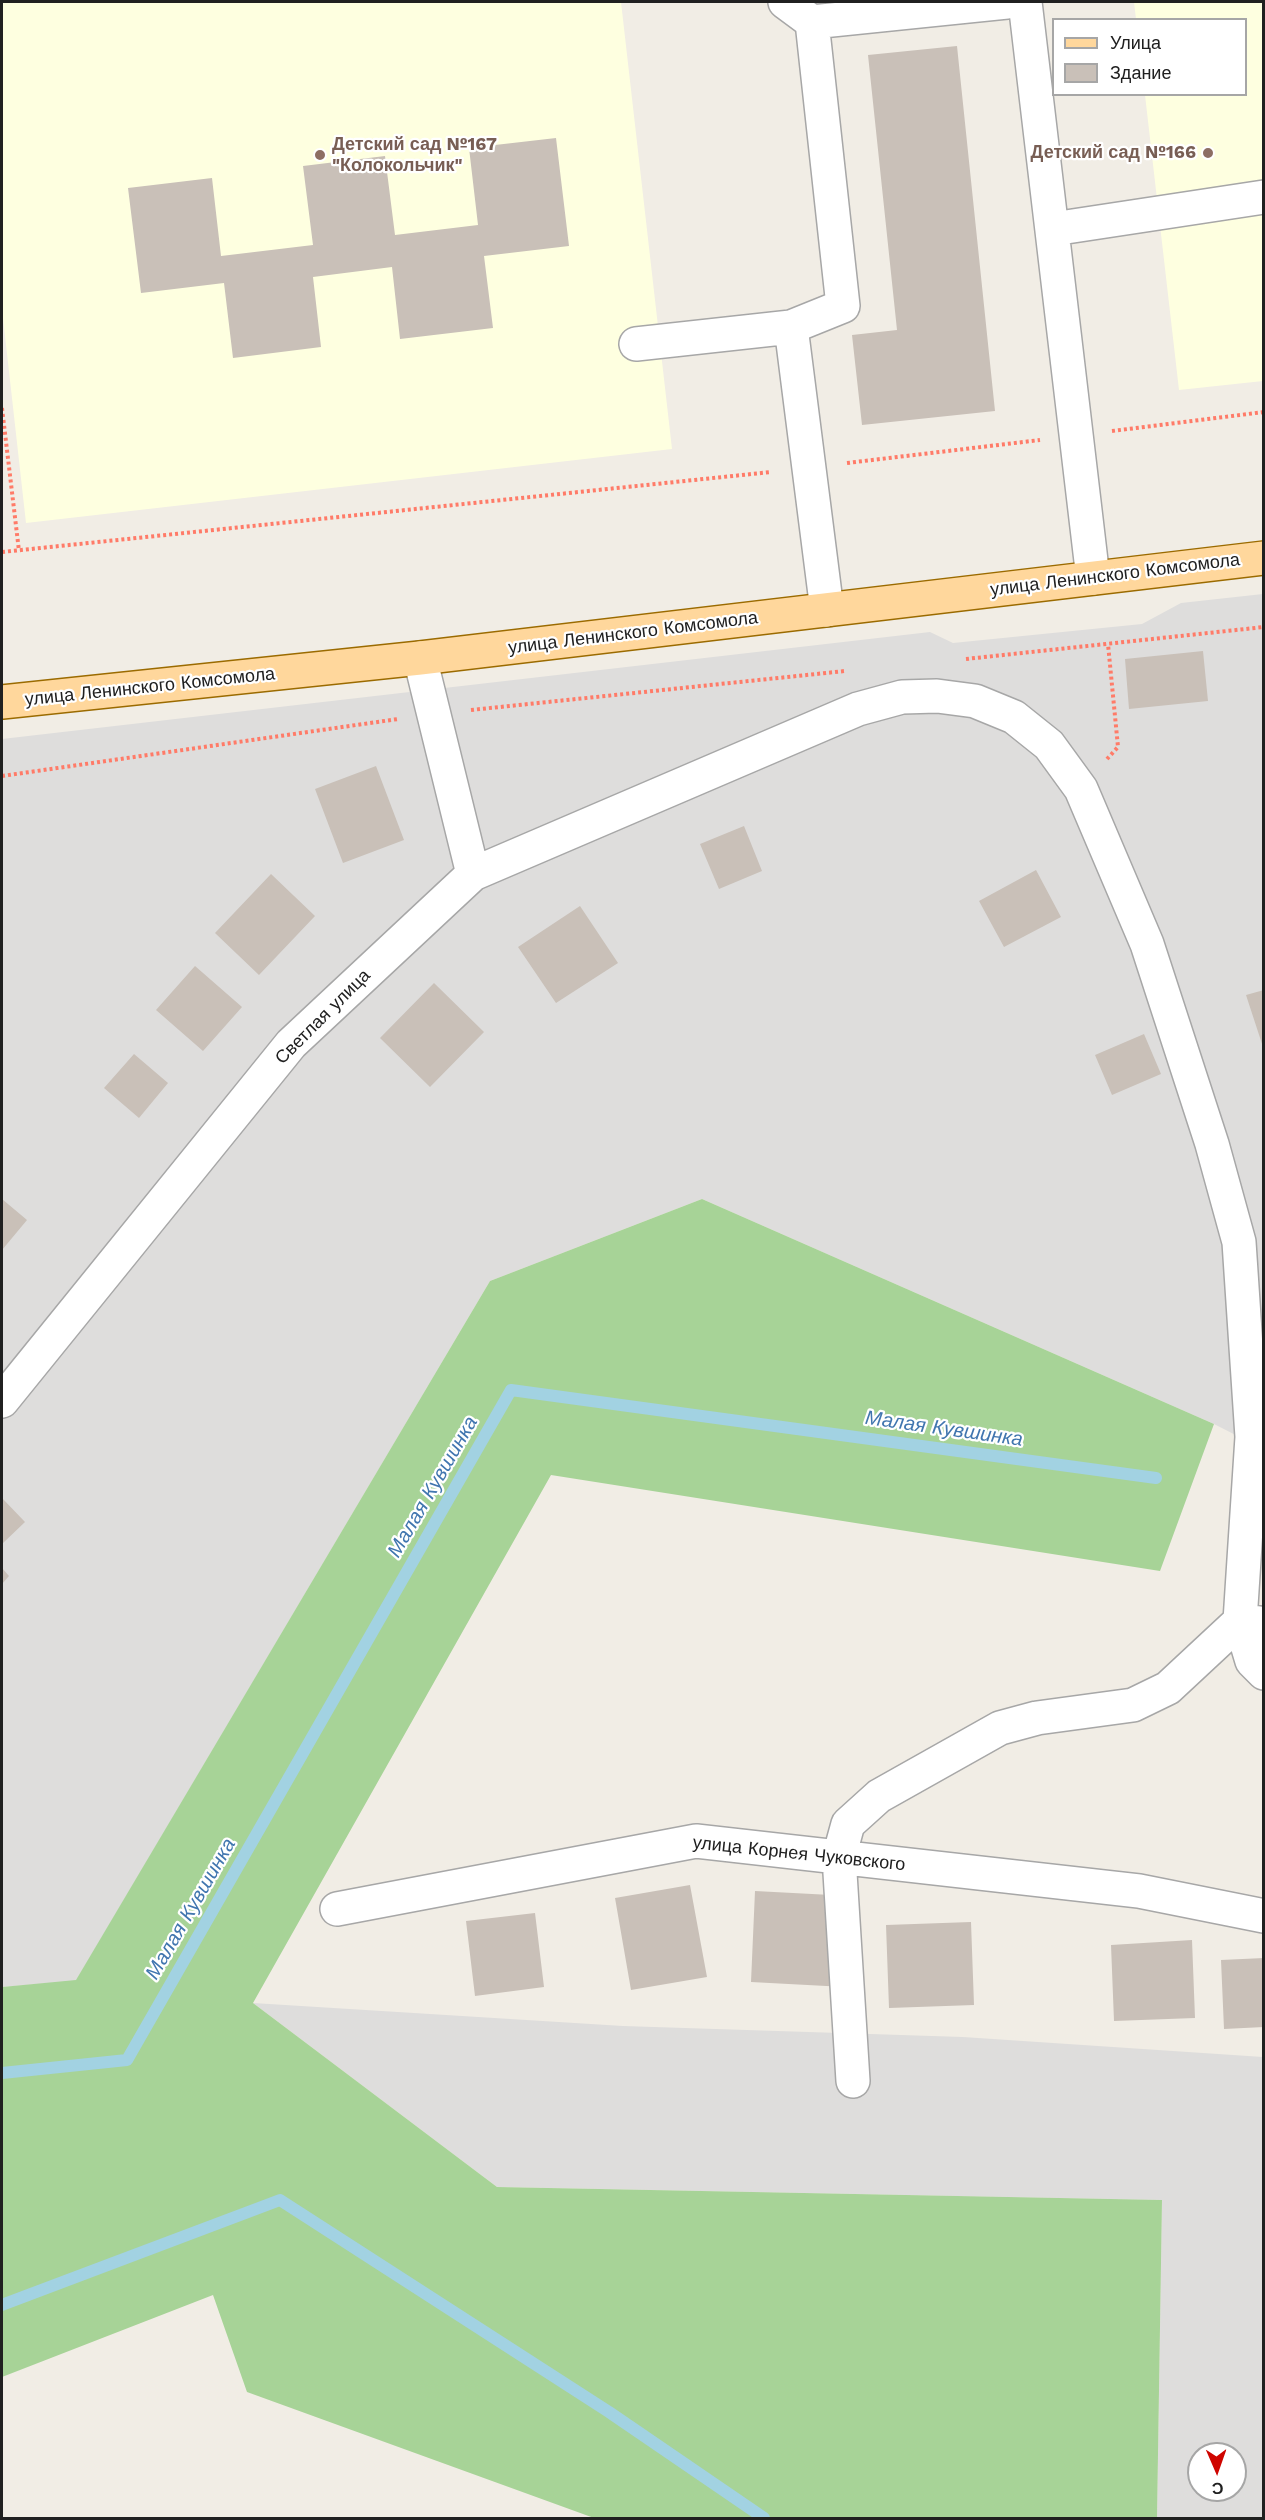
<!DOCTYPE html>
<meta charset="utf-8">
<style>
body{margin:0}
#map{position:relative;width:1265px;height:2520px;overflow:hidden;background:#f1ede5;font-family:"Work Sans",sans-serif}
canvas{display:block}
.frame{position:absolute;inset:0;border:3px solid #202020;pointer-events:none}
.legend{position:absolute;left:1052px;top:18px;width:195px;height:78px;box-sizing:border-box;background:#fff;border:2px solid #a6a6a6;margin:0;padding:8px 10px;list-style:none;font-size:18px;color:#202020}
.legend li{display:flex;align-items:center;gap:12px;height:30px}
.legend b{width:30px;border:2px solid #a6a6a6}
.north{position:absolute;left:1187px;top:2442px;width:60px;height:60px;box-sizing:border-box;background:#fff;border:2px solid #a6a6a6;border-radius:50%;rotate:178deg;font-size:16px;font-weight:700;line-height:24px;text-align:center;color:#202020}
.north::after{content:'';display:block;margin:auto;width:21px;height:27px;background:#cf0500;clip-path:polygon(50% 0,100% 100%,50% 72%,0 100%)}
</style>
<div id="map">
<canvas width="1265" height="2520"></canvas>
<div class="frame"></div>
<ul class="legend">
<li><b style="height:8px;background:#ffd79c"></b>Улица</li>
<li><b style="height:16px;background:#c9c0b8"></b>Здание</li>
</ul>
<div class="north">С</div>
</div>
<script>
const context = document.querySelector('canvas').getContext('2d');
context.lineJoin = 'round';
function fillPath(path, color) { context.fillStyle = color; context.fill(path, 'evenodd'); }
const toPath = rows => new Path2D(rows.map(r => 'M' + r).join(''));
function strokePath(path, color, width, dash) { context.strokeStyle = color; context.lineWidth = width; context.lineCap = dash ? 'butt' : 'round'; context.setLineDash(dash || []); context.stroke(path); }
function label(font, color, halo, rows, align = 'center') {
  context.font = font + ' "Work Sans",sans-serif'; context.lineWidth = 4.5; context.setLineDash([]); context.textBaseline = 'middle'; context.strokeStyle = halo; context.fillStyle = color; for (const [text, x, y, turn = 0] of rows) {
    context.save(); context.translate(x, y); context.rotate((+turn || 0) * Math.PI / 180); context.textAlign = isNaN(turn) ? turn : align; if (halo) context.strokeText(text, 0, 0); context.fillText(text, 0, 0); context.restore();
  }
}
const residential = toPath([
 [1263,594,1263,1449,1214,1424,702,1199,490,1281,76,1981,2,1987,2,739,930,632,953,643,1142,624,1181,603],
 [253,2003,623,2026,963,2037,1263,2057,1263,2518,1157,2518,1162,2200,497,2187],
 [1199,2454,1235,2454,1235,2490,1199,2490]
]);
const education = toPath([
 [2,2,621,2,672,449,26,523,2,309],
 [1134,2,1263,2,1263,381,1179,390,1145,95,1246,94,1246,20,1136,19]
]);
const forest = toPath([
 [702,1199,1214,1424,1160,1571,551,1475,253,2003,497,2187,1162,2200,1157,2518,594,2518,247,2392,213,2295,2,2377,2,1987,76,1980,490,1281]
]);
const stream = toPath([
 [2,2073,127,2060,511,1390,1156,1478],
 [2,2305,280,2200,609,2412,764,2518]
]);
const building = toPath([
 [957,46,995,411,862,425,852,335,897,330,868,55],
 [556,138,569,246,484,256,493,328,400,339,392,267,313,277,321,347,233,358,224,283,141,293,128,188,212,178,221,256,313,245,303,166,385,156,395,235,478,225,469,148],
 [1203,651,1208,701,1129,709,1125,659],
 [376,766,404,840,343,863,315,789],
 [744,826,762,871,719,889,700,844],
 [1036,870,1061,917,1004,947,979,901],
 [271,874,315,916,259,975,215,933],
 [580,906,618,963,556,1003,518,947],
 [195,966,242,1007,203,1051,156,1010],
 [434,983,484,1032,430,1087,380,1038],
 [1264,990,1264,1047,1263,1047,1246,995],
 [1144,1034,1161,1074,1112,1095,1095,1055],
 [134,1054,168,1083,139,1118,104,1088],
 [2,1199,27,1220,2,1250],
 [2,1498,25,1522,2,1544],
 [2,1568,9,1576,2,1584],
 [690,1885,707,1977,631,1990,615,1898],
 [755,1891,850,1896,845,1987,751,1982],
 [535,1913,544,1987,475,1996,466,1921],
 [971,1922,974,2005,889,2008,886,1925],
 [1192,1940,1195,2018,1114,2021,1111,1945],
 [1264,1958,1264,2027,1224,2029,1221,1960]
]);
const path = toPath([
 [2,408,19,551],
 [1112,431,1264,412],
 [847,463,1040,440],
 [2,552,771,472],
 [966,659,1264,627],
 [471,710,845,671],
 [1107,759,1118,747,1108,644],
 [2,776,398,719]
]);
const minor = toPath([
 [785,2,812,22],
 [1025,2,1093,578],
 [1053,229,1264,197],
 [636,344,791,327],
 [827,610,791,327,843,306,812,22,1007,2],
 [473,874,858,709,902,697,937,696,975,701,1014,717,1049,745,1081,789,1147,944,1212,1144,1239,1242,1252,1437,1240,1621,1252,1661,1264,1673],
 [2,1401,291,1044,473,874,420,658],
 [337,1909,696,1841,1139,1891,1264,1916],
 [853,2081,839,1857,848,1824,879,1796,1000,1728,1037,1718,1133,1705,1168,1688,1240,1621,1259,1623]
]);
const major = toPath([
 [2,702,420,658,1264,558]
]);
const markers = [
 [1208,153,6,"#8d6e63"],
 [320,155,6,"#8d6e63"]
];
const educationNames = [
 ["Детский сад №167",332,145],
 ["\"Колокольчик\"",332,166],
 ["Детский сад №166",1196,153,"right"]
];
const streetNames = [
 ["улица Ленинского Комсомола",1115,575,-7],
 ["улица Ленинского Комсомола",633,633,-7],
 ["улица Ленинского Комсомола",150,687,-6],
 ["Светлая улица",323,1017,-45],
 ["улица Корнея Чуковского",799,1854,6]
];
const waterNames = [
 ["Малая Кувшинка",944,1429,8],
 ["Малая Кувшинка",433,1487,-60],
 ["Малая Кувшинка",191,1909,-60]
];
fillPath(residential, '#dedddc');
fillPath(education, '#feffe0');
fillPath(forest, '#a7d397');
strokePath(stream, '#a2d2e2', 12);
fillPath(building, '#c9c0b8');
strokePath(minor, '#a7a7a7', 36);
strokePath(major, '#9b6b00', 36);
strokePath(path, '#ff7b68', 4, [3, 3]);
strokePath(minor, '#fff', 33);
strokePath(major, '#ffd79c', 33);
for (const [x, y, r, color] of markers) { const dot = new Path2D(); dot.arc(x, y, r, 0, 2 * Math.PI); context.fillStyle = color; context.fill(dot); strokePath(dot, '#fff', 2); }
label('bold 18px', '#785e54', '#fff', educationNames, 'left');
label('18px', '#202020', '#fff', streetNames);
label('italic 20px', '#4176af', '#fff', waterNames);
</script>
